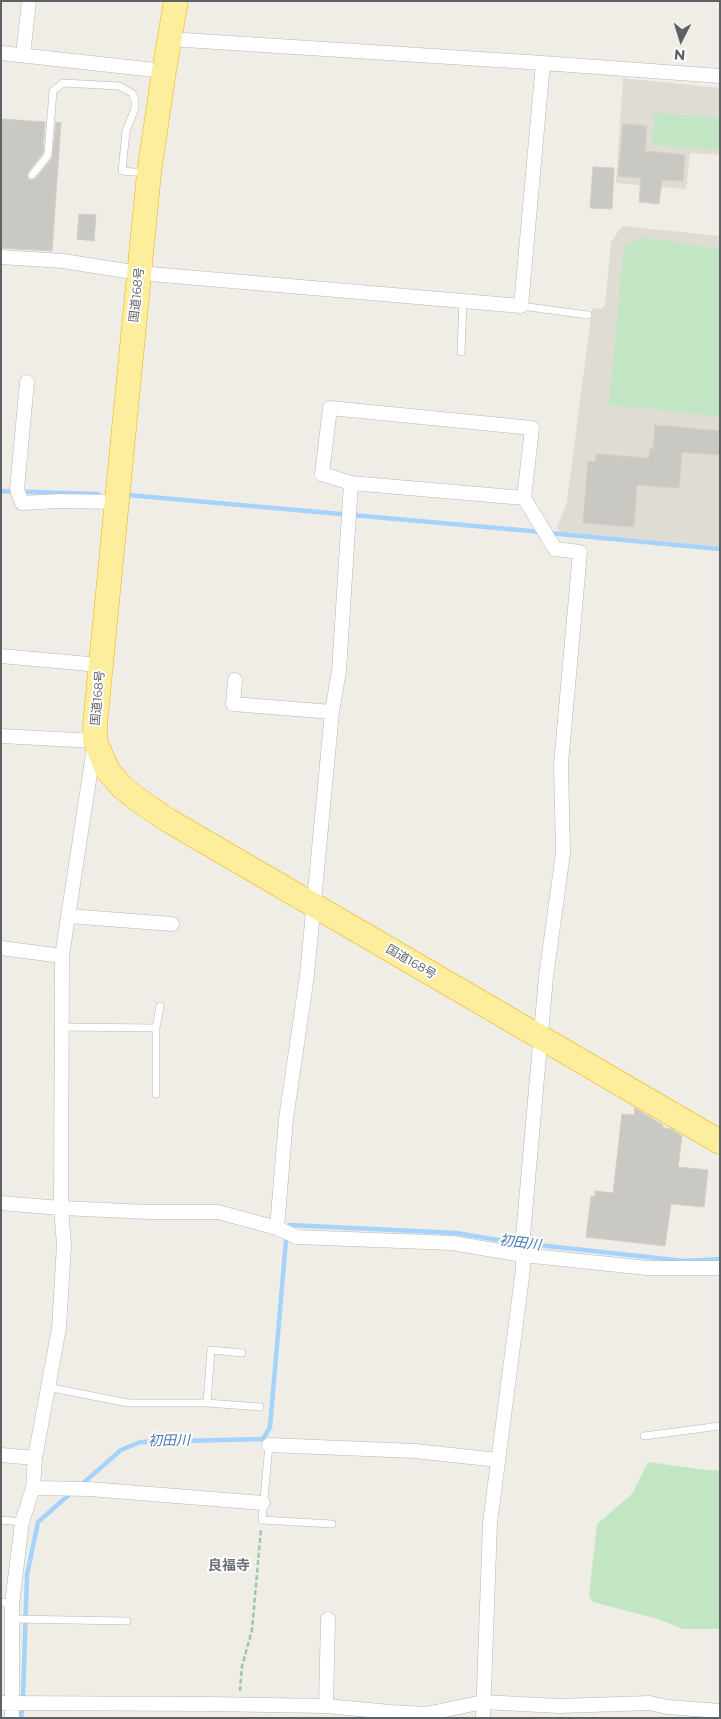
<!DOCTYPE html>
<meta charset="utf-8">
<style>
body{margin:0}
#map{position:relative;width:721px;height:1719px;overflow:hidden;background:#efede5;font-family:Montserrat,sans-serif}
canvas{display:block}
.frame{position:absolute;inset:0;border:2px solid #5d6065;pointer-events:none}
.north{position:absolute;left:656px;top:15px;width:50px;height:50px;-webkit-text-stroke:4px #fff;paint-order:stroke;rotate:185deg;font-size:14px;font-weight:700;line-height:20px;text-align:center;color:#5d6065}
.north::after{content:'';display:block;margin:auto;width:18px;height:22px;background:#5d6065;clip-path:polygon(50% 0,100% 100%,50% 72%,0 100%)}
</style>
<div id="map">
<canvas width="721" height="1719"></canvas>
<div class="frame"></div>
<div class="north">N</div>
</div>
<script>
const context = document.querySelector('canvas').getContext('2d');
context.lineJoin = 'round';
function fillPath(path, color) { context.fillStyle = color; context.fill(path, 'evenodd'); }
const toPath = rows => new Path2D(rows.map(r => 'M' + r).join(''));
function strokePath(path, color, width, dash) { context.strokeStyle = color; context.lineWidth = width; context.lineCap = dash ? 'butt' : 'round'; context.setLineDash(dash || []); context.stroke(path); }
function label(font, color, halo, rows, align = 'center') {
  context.font = font + ' Montserrat,"Noto Sans JP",sans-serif'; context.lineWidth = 4; context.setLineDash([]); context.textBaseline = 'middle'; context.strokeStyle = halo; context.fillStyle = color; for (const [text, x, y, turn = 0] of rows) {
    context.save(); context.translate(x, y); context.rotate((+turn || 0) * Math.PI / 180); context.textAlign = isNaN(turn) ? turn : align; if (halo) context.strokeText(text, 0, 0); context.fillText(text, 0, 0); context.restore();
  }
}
const education = toPath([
 [623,78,720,88,720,155,690,153,686,189,616,183],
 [622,226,720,236,720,547,561,532,557,528,567,502,592,308,600,309,605,306,611,242]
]);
const green = toPath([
 [655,113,720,118,720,150,652,145],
 [640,237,720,249,720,416,609,405,624,246],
 [648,1462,705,1470,720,1470,720,1629,683,1629,658,1619,593,1602,589,1595,597,1524,632,1494]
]);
const stream = toPath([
 [1,491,98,494],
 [128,495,542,532],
 [549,533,720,549],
 [289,1225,456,1233,510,1242,685,1261,720,1259],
 [81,1485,121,1450,140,1442,263,1439,270,1427,286,1240],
 [21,1718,23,1698,27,1575,38,1522,71,1493]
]);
const building = toPath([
 [1,119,45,122,43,153,27,174,28,179,32,180,36,178,52,158,56,122,61,123,52,251,1,248,1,119],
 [623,124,647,126,645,151,685,155,683,181,662,180,659,204,639,202,641,178,618,176,623,124],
 [593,167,614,168,612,209,590,208,593,167],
 [79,214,96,215,94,241,77,239,79,214],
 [655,425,720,431,720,455,682,452,679,488,637,485,634,527,583,523,588,461,595,462,596,454,649,458,650,449,653,449,655,425],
 [635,1108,663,1125,663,1128,671,1129,682,1136,678,1167,708,1170,704,1207,671,1204,665,1246,586,1237,591,1196,595,1196,595,1191,613,1193,622,1114,634,1115,635,1108]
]);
const path = toPath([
 [240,1691,242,1666,252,1630,261,1528]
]);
const service = toPath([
 [32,175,48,155,53,91,63,83,119,86,132,93,135,100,135,108,126,131,122,171,147,173],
 [521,306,588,315],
 [461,352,463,301],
 [62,1027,156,1028],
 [156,1094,156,1028,160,1006],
 [47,1387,128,1403,207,1403,260,1407],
 [207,1403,211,1350,242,1353],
 [644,1436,720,1426],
 [269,1445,262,1520,332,1524],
 [1,1520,22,1522],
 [1,1602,12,1604],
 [13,1619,127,1621]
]);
const minor = toPath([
 [169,39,543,63,720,76],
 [1,53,164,71],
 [23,55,29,1],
 [1,257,63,261,139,273,521,306,543,63],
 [27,382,17,489,22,503,59,501,117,502],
 [1,656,100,665],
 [235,680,233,704,332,712],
 [1,736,95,741,62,956,61,1208,64,1245,59,1328,35,1458,33,1488,22,1522,12,1604,12,1718],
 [68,916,172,924],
 [1,948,62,956],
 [1,1203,61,1208,149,1212,218,1212,277,1228,297,1237,452,1243,523,1255,647,1268,720,1268],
 [277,1228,286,1119,307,975,332,712,339,671,351,483],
 [269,1445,415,1451,498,1460],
 [1,1455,35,1458],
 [33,1488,89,1489,263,1503],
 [1,1703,210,1704,326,1706,390,1712,426,1714,483,1702,559,1706,650,1703,667,1707,720,1711],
 [326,1706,328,1619],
 [483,1718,490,1523,523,1269,522,1247,546,977,563,853,561,764,580,552,555,549,524,498,351,483,322,474,330,408,532,428,524,498]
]);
const trunk = toPath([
 [176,1,164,71,149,173,95,725,95,741,108,771,123,788,137,799,166,819,720,1142]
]);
const streetNames = [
 ["国道168号",137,295,-84],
 ["国道168号",98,698,-85],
 ["国道168号",411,962,30]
];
const waterNames = [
 ["初田川",520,1243,7],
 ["初田川",169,1441,-1]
];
const neighbourhoodNames = [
 ["良福寺",229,1566]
];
fillPath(education, '#dfdcd3');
fillPath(green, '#c2e6c4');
strokePath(stream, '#a6d2fe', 4.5);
fillPath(building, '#cac8c2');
strokePath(building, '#d3cfc3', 1);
strokePath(service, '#b5b7bb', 8);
strokePath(minor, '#b5b7bb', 15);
strokePath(trunk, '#f0b304', 25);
strokePath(path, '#9bc7aa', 2.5, [5, 2.5]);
strokePath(service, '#fff', 7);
strokePath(minor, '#fff', 14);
strokePath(trunk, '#fcee9d', 24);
label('12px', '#5d6065', '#fff', streetNames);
label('italic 14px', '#4577b9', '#fff', waterNames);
label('bold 14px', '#6e7277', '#fff', neighbourhoodNames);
</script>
